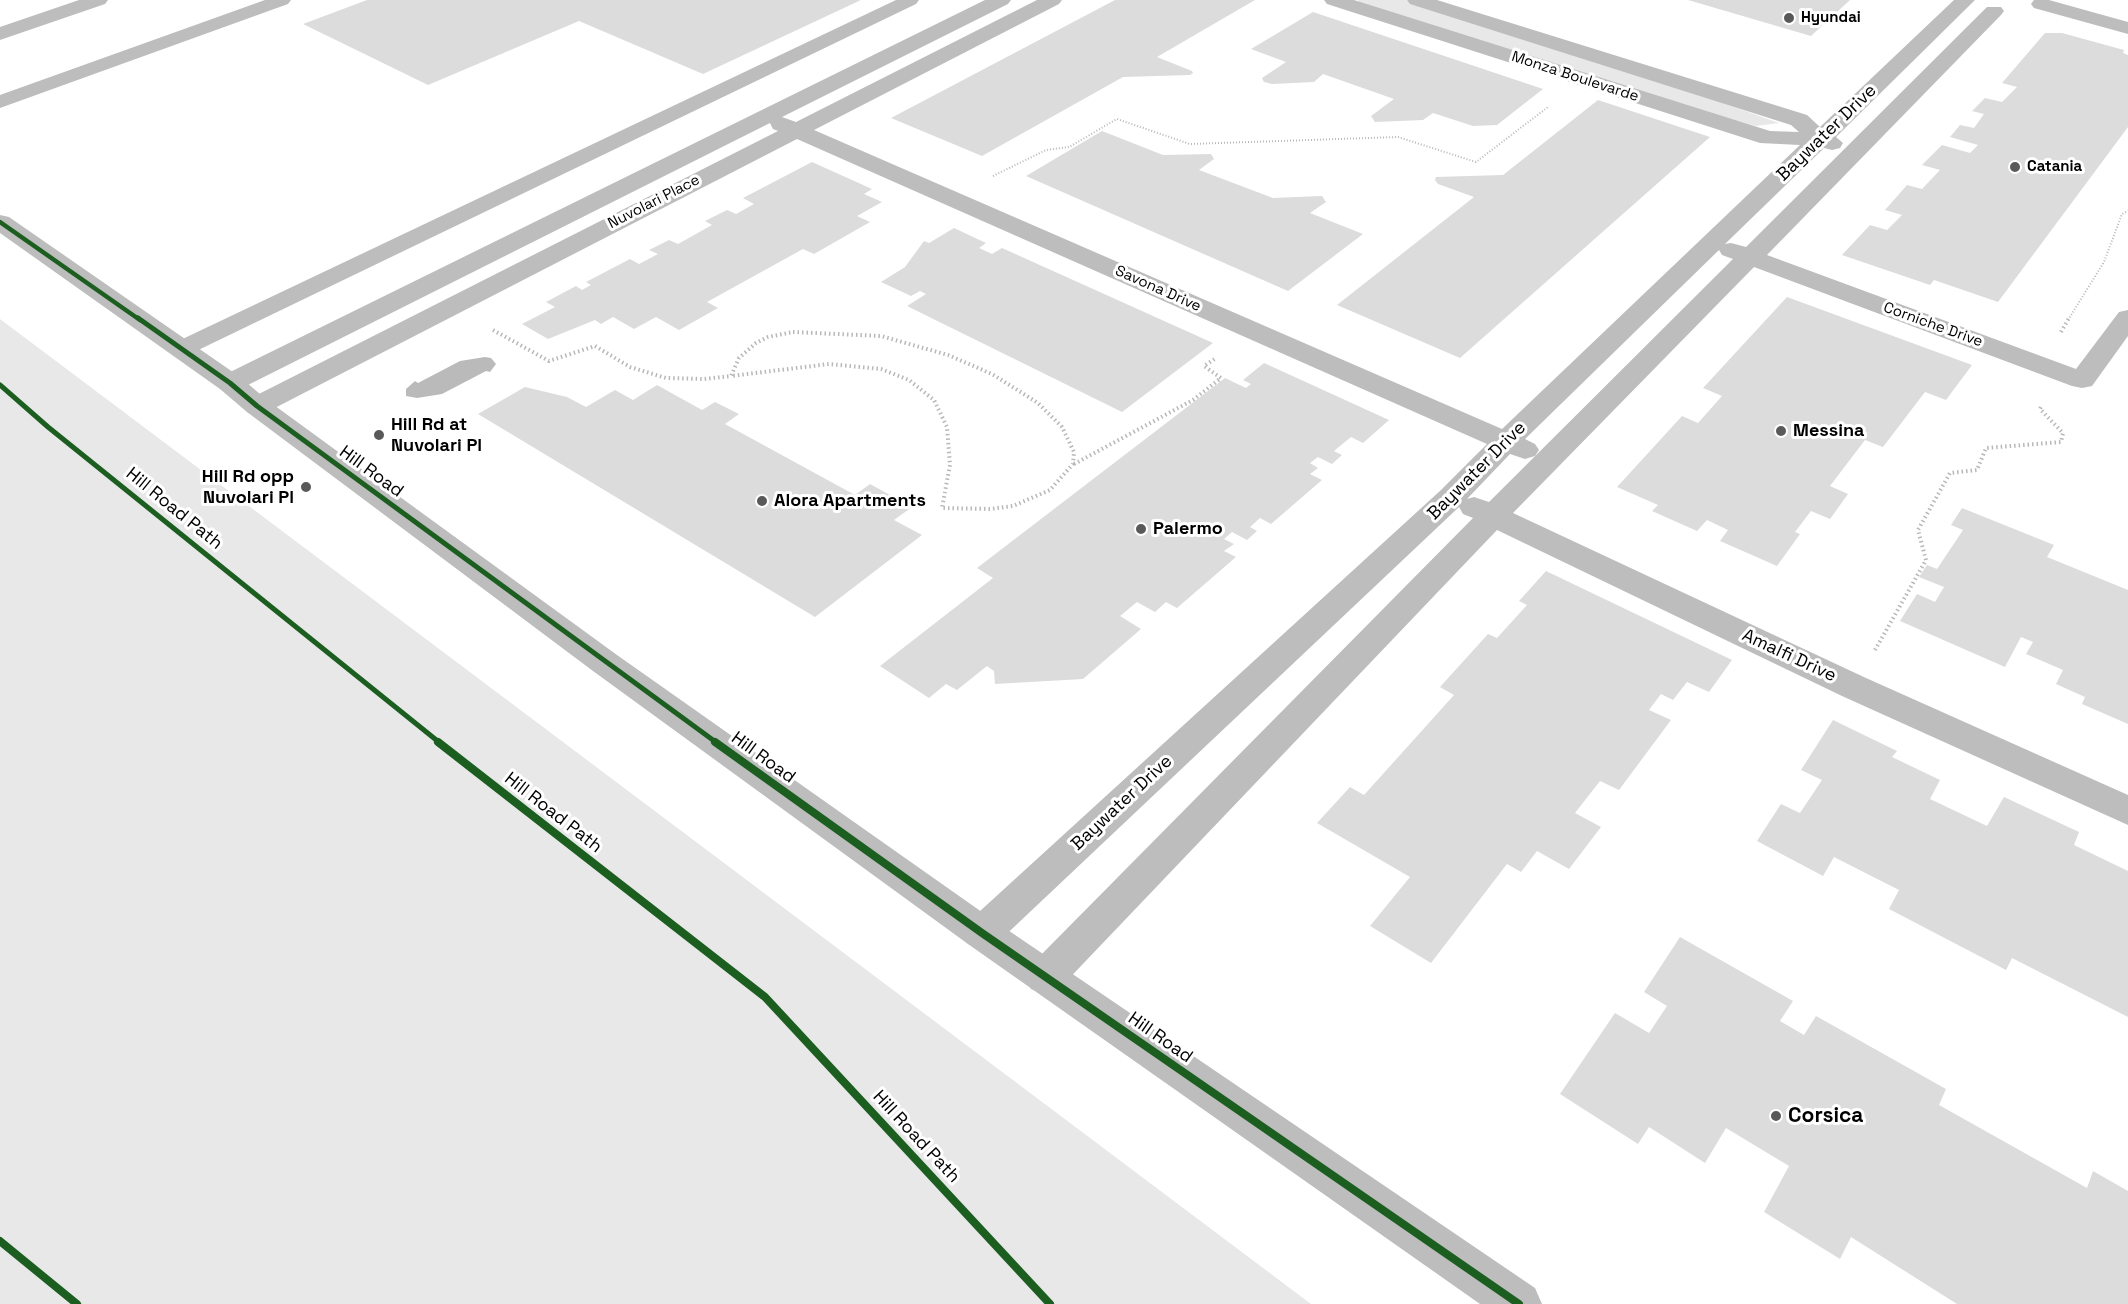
<!DOCTYPE html>
<style>
body{margin:0}
canvas{display:block;background:#fff}
</style>
<canvas width="2128" height="1304"></canvas>
<script>
const context = document.querySelector('canvas').getContext('2d');
context.lineJoin = 'round';
function fillPath(path, color) { context.fillStyle = color; context.fill(path, 'evenodd'); }
const toPath = rows => new Path2D(rows.map(r => 'M' + r).join(''));
function strokePath(path, color, width, dash) { context.strokeStyle = color; context.lineWidth = width; context.lineCap = dash ? 'butt' : 'round'; context.setLineDash(dash || []); context.stroke(path); }
function label(font, color, halo, rows, align = 'center') {
  context.font = font + ' "Space Grotesk",sans-serif'; context.lineWidth = 6; context.setLineDash([]); context.textBaseline = 'middle'; context.strokeStyle = halo; context.fillStyle = color; for (const [text, x, y, turn = 0] of rows) {
    context.save(); context.translate(x, y); context.rotate((+turn || 0) * Math.PI / 180); context.textAlign = isNaN(turn) ? turn : align; if (halo) context.strokeText(text, 0, 0); context.fillText(text, 0, 0); context.restore();
  }
}
const green = toPath([
 [1357,0,1406,0,1642,74,1779,123,1756,126,1656,99,1368,8],
 [0,319,1311,1304,0,1304]
]);
const water = toPath([
 [485,357,491,358,496,364,490,372,486,371,442,394,417,398,406,396,406,389,415,381,418,383,460,361]
]);
const building = toPath([
 [367,0,861,0,703,74,579,21,428,85,303,24],
 [1115,0,1255,0,1157,57,1192,71,1193,73,1190,75,1123,77,982,156,891,118],
 [1688,0,1850,0,1811,36],
 [1313,12,1543,89,1497,125,1473,126,1433,113,1423,120,1375,122,1371,116,1394,99,1323,74,1314,82,1272,84,1264,82,1262,78,1286,62,1251,49],
 [2045,33,2062,33,2124,50,2123,53,2128,55,2128,127,1998,302,1934,280,1930,285,1842,255,1870,225,1887,230,1902,215,1885,210,1907,185,1922,189,1940,170,1922,165,1942,145,1970,153,1978,145,1950,137,1960,125,1974,128,1984,114,1972,111,1985,98,2002,102,2017,87,2002,83],
 [1598,100,1710,137,1460,358,1337,305,1474,197,1438,184,1435,180,1436,177,1503,175],
 [1102,131,1163,155,1211,154,1214,159,1199,170,1273,198,1322,196,1326,202,1310,213,1363,234,1288,291,1026,176],
 [812,162,872,189,864,194,882,202,857,216,870,222,814,254,803,249,707,302,718,308,679,330,656,317,634,329,613,317,601,324,595,320,548,339,522,324,555,307,546,302,576,286,582,290,591,285,586,282,630,259,639,264,658,254,649,250,669,240,678,244,712,225,705,221,727,210,736,214,754,204,743,198],
 [954,228,986,243,979,248,992,254,1002,248,1213,343,1122,412,907,306,926,294,920,291,911,296,881,282,905,267,924,241,929,243],
 [1787,297,1972,365,1946,400,1925,392,1883,447,1865,440,1830,486,1848,494,1830,519,1811,511,1795,532,1800,534,1777,566,1720,541,1728,530,1707,520,1697,531,1652,511,1658,505,1617,487,1682,416,1698,423,1722,396,1703,388],
 [1264,363,1389,420,1363,443,1351,437,1334,451,1342,455,1332,464,1318,457,1310,463,1318,468,1310,474,1322,480,1271,524,1260,518,1250,527,1257,531,1247,540,1232,532,1224,539,1234,544,1224,551,1236,557,1177,608,1166,602,1155,612,1137,602,1120,616,1141,629,1083,679,995,684,994,671,987,666,957,690,946,684,929,698,880,666,993,578,977,568,1225,378,1246,388,1251,384,1243,380],
 [657,385,702,410,715,402,739,414,725,424,855,495,870,484,912,507,894,520,922,535,815,617,478,414,525,387,567,397,586,407,615,390,633,400],
 [1962,508,2054,545,2047,557,2128,590,2128,724,2082,704,2085,697,2056,684,2063,670,2026,654,2033,642,2021,637,2005,667,1900,621,1917,594,1935,602,1944,587,1919,577,1927,565,1937,569,1963,530,1951,525],
 [1546,571,1732,660,1709,692,1687,682,1673,700,1661,694,1649,710,1671,720,1619,790,1600,781,1575,813,1601,827,1569,869,1537,851,1521,872,1507,864,1431,963,1370,926,1410,877,1317,823,1350,787,1364,795,1454,695,1440,687,1488,634,1497,638,1527,605,1519,601],
 [1833,720,1897,751,1892,757,1940,780,1930,799,1987,826,2004,797,2079,832,2074,845,2128,871,2128,1017,2012,958,2006,970,1889,909,1899,890,1834,857,1823,876,1757,841,1781,804,1800,813,1822,780,1801,770],
 [1680,937,1793,1001,1780,1021,1804,1035,1816,1016,1946,1089,1939,1105,2087,1188,2093,1171,2128,1191,2128,1304,1957,1304,1851,1237,1840,1259,1764,1212,1789,1166,1726,1128,1705,1163,1649,1127,1638,1144,1560,1094,1615,1013,1649,1033,1667,1006,1644,992]
]);
const pathFar1 = toPath([
 [993,176,1046,150,1069,147,1117,119,1190,144,1398,137,1476,162,1548,107],
 [2068,320,2104,262,2122,214,2128,211]
]);
const path = toPath([
 [493,330,549,361,595,346,630,367,666,378,704,379,731,376],
 [793,332,881,336,948,355,992,374,1038,403,1062,427,1074,452,1073,464,1050,490,1013,506,990,509,942,508,950,465,947,427,934,400,909,380,881,369,829,364,731,376,739,358,756,343,768,337,793,332],
 [2061,332,2069,318],
 [1074,464,1193,400,1221,378,1204,366,1216,358],
 [1875,650,1926,560,1918,530,1950,473,1977,470,1986,448,2061,442,2063,433,2040,409,2042,405]
]);
const service = toPath([
 [265,0,291,0,288,4,0,108,0,95,265,0],
 [896,0,919,0,916,4,190,354,181,356,172,354,169,349,172,344,896,0]
]);
const minor = toPath([
 [79,0,108,0,105,4,0,40,0,27,79,0],
 [985,0,1011,0,1008,4,782,117,796,122,1037,0,1062,0,1059,4,814,130,1502,429,1800,145,1760,143,1327,4,1324,0,1354,0,1770,131,1799,132,1791,125,1410,4,1407,0,1437,0,1807,115,1820,127,1954,0,1975,0,1836,137,1843,143,1840,148,1832,150,1824,148,1725,244,1731,243,1746,247,1987,7,2001,7,2004,11,2001,15,1767,255,2076,369,2119,312,2128,310,2128,336,2092,386,2082,388,2072,386,1754,267,1513,513,1866,678,2128,795,2128,825,1842,696,1497,530,1059,989,1045,994,1031,989,1025,977,1031,965,1473,518,1463,514,1459,507,996,944,982,949,968,944,963,933,968,922,1441,490,1487,444,797,139,267,412,257,414,247,412,243,406,247,400,778,131,773,129,770,123,240,389,230,391,220,389,216,383,220,377,985,0],
 [1719,250,1722,255,1733,259,1489,502,1474,497,1467,499,1510,454,1525,459,1535,456,1539,450,1535,444,1525,439,1719,250],
 [2034,0,2049,0,2128,22,2128,34,2034,8,2031,4,2034,0]
]);
const tertiary = toPath([
 [0,215,9,217,240,377,267,400,617,655,996,922,1535,1288,1542,1304,1480,1304,968,944,593,671,247,412,220,389,0,233,0,215]
]);
const cyclewayFar2 = toPath([
 [0,222,140,320]
]);
const cyclewayFar1 = toPath([
 [138,318,230,383,257,406,717,743],
 [0,385,48,427,440,743]
]);
const cycleway = toPath([
 [438,742,765,997,1050,1304],
 [715,742,982,933,1519,1304],
 [0,1241,77,1304]
]);
const markers = [
 [1789,18,6,"#595959"],
 [2015,167,6,"#595959"],
 [1781,431,6,"#595959"],
 [379,435,6,"#595959"],
 [306,487,6,"#595959"],
 [762,501,6,"#595959"],
 [1141,529,6,"#595959"],
 [1776,1116,6,"#595959"]
];
const farPoinames = [
 ["Hyundai",1801,18],
 ["Catania",2027,167]
];
const farStreetnames = [
 ["Monza Boulevarde",1575,77,18],
 ["Nuvolari Place",654,202,-27],
 ["Savona Drive",1158,289,24],
 ["Corniche Drive",1933,325,20]
];
const streetNames = [
 ["Baywater Drive",1827,133,-44],
 ["Baywater Drive",1477,471,-45],
 ["Hill Road",371,472,36],
 ["Hill Road Path",174,509,39],
 ["Amalfi Drive",1789,656,25],
 ["Hill Road",763,758,36],
 ["Baywater Drive",1122,803,-43],
 ["Hill Road Path",553,813,38],
 ["Hill Road",1160,1038,35],
 ["Hill Road Path",916,1137,47]
];
const poiNames = [
 ["Hill Rd at",391,425],
 ["Nuvolari Pl",391,446],
 ["Messina",1793,431],
 ["Hill Rd opp",294,477,"right"],
 ["Nuvolari Pl",294,498,"right"],
 ["Alora Apartments",774,501],
 ["Palermo",1153,529]
];
const nearPoinames = [
 ["Corsica",1788,1116]
];
fillPath(green, '#e8e8e8');
fillPath(water, '#bababa');
fillPath(building, '#dcdcdc');
strokePath(pathFar1, '#b8b8b8', 2, [1, 2]);
strokePath(path, '#b8b8b8', 4, [1.5, 3]);
fillPath(service, '#bdbdbd');
fillPath(minor, '#bdbdbd');
fillPath(tertiary, '#bdbdbd');
strokePath(cyclewayFar2, '#1b5e20', 4.5);
strokePath(cyclewayFar1, '#1b5e20', 5);
strokePath(cycleway, '#1b5e20', 8);
for (const [x, y, r, color] of markers) { const dot = new Path2D(); dot.arc(x, y, r, 0, 2 * Math.PI); context.fillStyle = color; context.fill(dot); strokePath(dot, '#fff', 2); }
label('bold 15px', '#000', '#fff', farPoinames, 'left');
label('15px', '#000', '#fff', farStreetnames);
label('18px', '#000', '#fff', streetNames);
label('bold 18px', '#000', '#fff', poiNames, 'left');
label('bold 21px', '#000', '#fff', nearPoinames, 'left');
</script>
